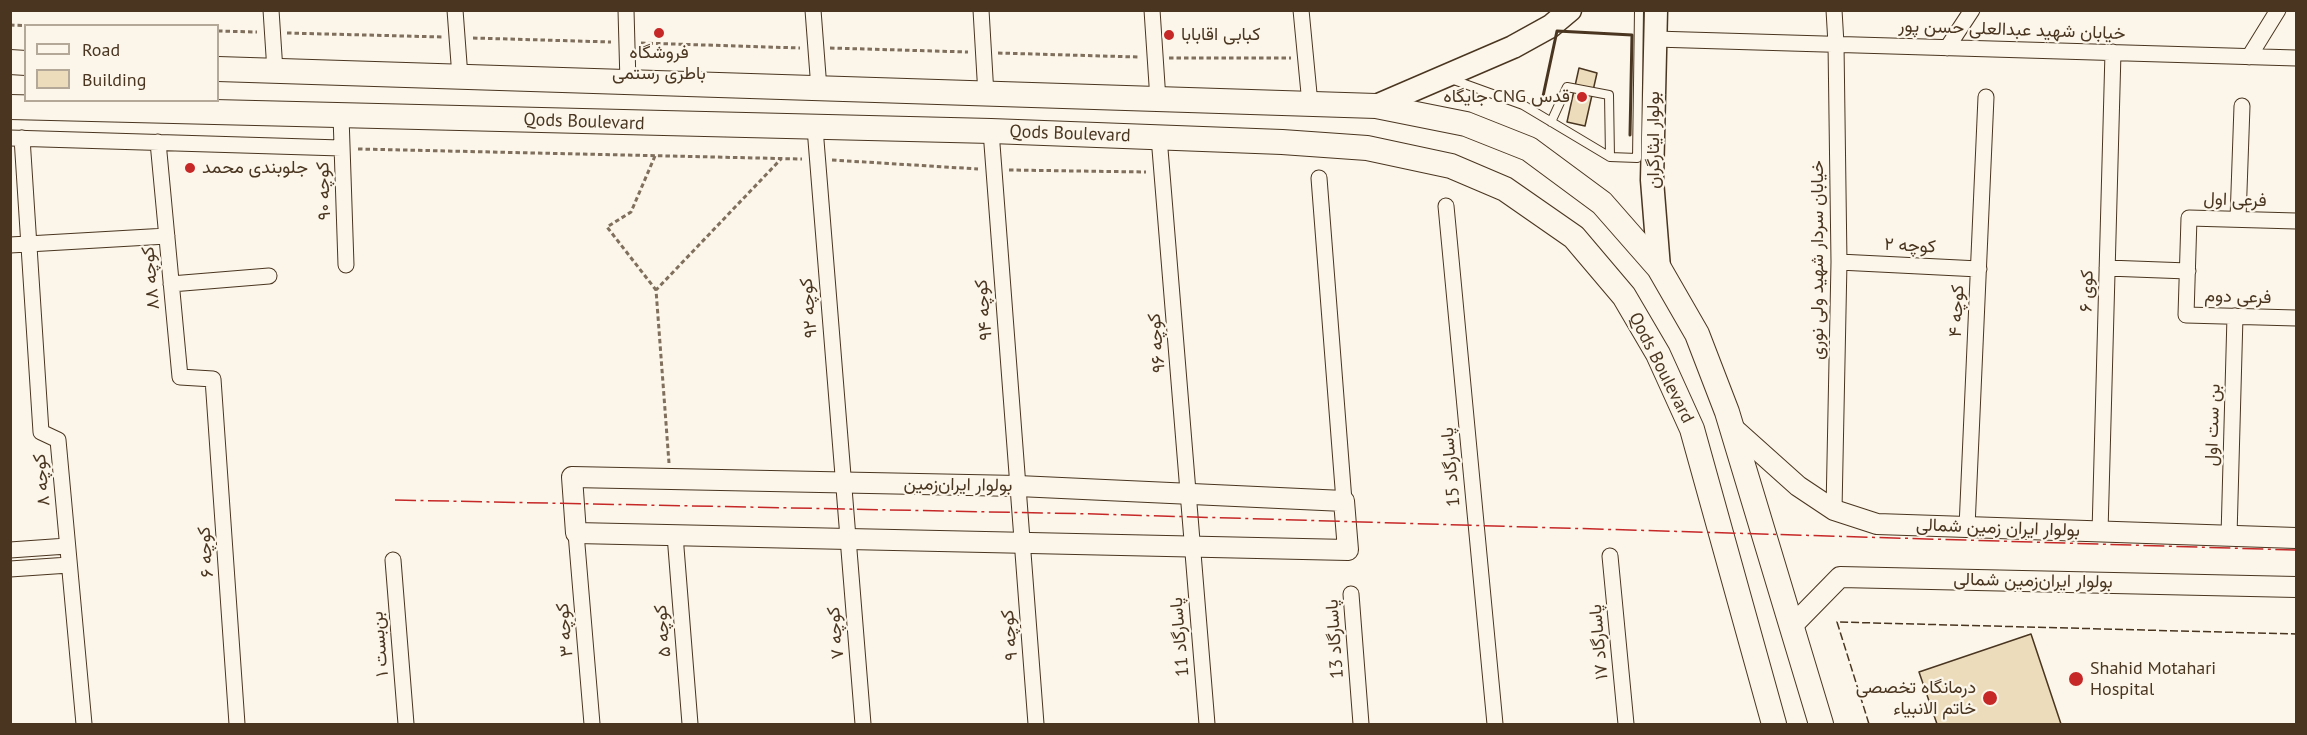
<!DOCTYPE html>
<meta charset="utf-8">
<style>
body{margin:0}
#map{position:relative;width:2307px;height:735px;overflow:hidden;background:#fbf6e9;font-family:"PT Sans",sans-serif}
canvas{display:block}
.frame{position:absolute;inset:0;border:12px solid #4a3520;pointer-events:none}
.legend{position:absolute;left:24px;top:24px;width:195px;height:78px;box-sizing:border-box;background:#fbf6e9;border:2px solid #b4a999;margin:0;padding:8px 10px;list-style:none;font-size:18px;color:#4a3520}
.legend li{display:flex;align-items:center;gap:12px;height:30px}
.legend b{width:30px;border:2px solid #b4a999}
</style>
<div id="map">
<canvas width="2307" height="735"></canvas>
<div class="frame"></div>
<ul class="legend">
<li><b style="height:8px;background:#fbf6e9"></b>Road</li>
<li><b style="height:16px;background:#ecdcbc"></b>Building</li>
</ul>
</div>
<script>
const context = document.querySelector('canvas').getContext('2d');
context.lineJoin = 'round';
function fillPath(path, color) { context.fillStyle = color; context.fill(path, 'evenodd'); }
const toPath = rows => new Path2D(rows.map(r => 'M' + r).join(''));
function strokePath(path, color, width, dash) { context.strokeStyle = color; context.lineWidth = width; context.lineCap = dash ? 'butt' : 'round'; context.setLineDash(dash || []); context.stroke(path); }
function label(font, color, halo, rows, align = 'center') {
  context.font = font + ' "PT Sans",Vazirmatn,sans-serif'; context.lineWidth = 4.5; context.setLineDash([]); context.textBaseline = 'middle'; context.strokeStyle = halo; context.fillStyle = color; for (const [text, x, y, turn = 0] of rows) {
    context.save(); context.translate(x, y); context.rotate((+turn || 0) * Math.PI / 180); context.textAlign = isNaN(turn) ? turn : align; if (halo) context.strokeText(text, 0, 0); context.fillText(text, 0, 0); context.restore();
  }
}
const building = toPath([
 [1579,68,1597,73,1585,126,1567,122,1579,68],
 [2031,634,2061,724,1937,724,1919,672,2031,634]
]);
const path = toPath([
 [10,25,32,26],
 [218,31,257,32],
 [287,33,443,37],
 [473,38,611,42],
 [641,43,800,48],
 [830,48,968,52],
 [998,53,1138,57],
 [1169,58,1291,58],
 [358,149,802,159],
 [655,156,631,212,607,227,656,290],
 [832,160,978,169],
 [1009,170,1146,172],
 [669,463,656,290,781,159]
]);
const service = toPath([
 [1451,79,1523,105,1610,157,1637,158,1639,10],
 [1551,122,1567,87,1609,95,1610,157]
]);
const minor = toPath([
 [271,10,275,71],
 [455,10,460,77],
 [626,10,628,83],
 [813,10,819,89],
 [981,10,986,95],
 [1152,10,1158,100],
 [1301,10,1310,104],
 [1834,10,1836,44,1839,262,1834,510],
 [1655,39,2296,58],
 [1947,48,1972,10],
 [2249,57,2278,10],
 [341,116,346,265],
 [815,128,863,724],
 [991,131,1036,724],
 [1159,137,1207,724],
 [10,138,341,148],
 [22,138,41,432,58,440,84,724],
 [158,142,180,377,213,379,237,724],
 [1319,178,1344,501],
 [1446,206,1495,724],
 [2238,219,2242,106],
 [2296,221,2189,218,2186,315,2296,318],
 [10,245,167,236],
 [1839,262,1979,269],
 [2107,268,2188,271],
 [171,284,269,276],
 [1967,527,1986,97],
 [2100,532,2113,52],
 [576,533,592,724],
 [675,535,690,724],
 [2229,536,2235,316],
 [10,550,67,546],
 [1610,556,1626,724],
 [393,560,406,724],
 [10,569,69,565],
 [1351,594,1361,724]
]);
const tertiary = toPath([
 [1731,426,1798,486,1834,510,1877,524,2296,538],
 [572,477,1018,486,1344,501,1348,550,576,533,572,477],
 [1791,627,1840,577,2296,587]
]);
const secondary = toPath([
 [1656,10,1652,180,1659,268],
 [1376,106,1513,47,1551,26,1570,10]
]);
const primary = toPath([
 [10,62,26,63],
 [218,69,1376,106,1466,124,1529,149,1602,203,1659,268,1697,334,1727,412,1821,724],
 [10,107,991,131,1282,142,1367,148,1451,166,1505,189,1574,237,1624,296,1658,354,1692,429,1774,724]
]);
const fence = toPath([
 [1869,724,1837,622,2296,634]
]);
const wall = toPath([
 [1542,101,1557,31,1632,35,1630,135]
]);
const power = toPath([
 [395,500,1095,514,2296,550]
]);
const markers = [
 [659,33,6,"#c62828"],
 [1169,35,6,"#c62828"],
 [1582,97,6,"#c62828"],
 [190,168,6,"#c62828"],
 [2076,679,8,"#c62828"],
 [1990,698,8,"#c62828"]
];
const streetNames = [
 ["خیابان شهید عبدالعلی حسن پور",2012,30,2],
 ["Qods Boulevard",584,122,2],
 ["Qods Boulevard",1070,134,2],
 ["بولوار ایثارگران",1654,140,-90],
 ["کوچه ۹۰",324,191,-92],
 ["فرعی اول",2235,200,2],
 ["کوچه ۲",1910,246,3],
 ["خیابان سردار شهید ولی نوری",1818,260,-90],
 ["کوچه ۸۸",151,278,-95],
 ["کوی ۶",2087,291,-88],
 ["فرعی دوم",2238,297,2],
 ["کوچه ۹۲",809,308,-95],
 ["کوچه ۹۴",984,310,-95],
 ["کوچه ۴",1957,311,-87],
 ["کوچه ۹۶",1157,343,-95],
 ["Qods Boulevard",1661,368,63],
 ["بن ست اول",2213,425,-88],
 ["پاسارگاد 15",1451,467,-95],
 ["کوچه ۸",42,480,-95],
 ["بولوار ایران‌زمین",958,485,1],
 ["بولوار ایران زمین شمالی",1998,528,2],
 ["کوچه ۶",206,552,-94],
 ["بولوار ایران‌زمین شمالی",2033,581,1],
 ["کوچه ۳",565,630,-95],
 ["کوچه ۵",663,631,-95],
 ["کوچه ۷",836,633,-95],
 ["کوچه ۹",1010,635,-95],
 ["پاسارگاد 11",1180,637,-95],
 ["پاسارگاد 13",1335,639,-94],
 ["پاسارگاد ۱۷",1599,642,-95],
 ["بن‌بست ۱",380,644,-95]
];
const poiNames = [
 ["کبابی اقابابا",1181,35],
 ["فروشگاه",659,53,"center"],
 ["باطری رستمی",659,74,"center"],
 ["جایگاه CNG قدس",1570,97,"right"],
 ["جلوبندی محمد",202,168],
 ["Shahid Motahari",2090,669],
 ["Hospital",2090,690],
 ["درمانگاه تخصصی",1976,688,"right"],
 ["خاتم الانبیاء",1976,709,"right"]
];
fillPath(building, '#ecdcbc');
strokePath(building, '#4a3520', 1.5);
strokePath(service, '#4a3520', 10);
strokePath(minor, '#4a3520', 17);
strokePath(tertiary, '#4a3520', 22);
strokePath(secondary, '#4a3520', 25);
strokePath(primary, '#4a3520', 26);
strokePath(path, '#7f6f5c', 3, [4.5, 3]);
strokePath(service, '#fbf6e9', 8);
strokePath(minor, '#fbf6e9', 15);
strokePath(tertiary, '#fbf6e9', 20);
strokePath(secondary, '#fbf6e9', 22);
strokePath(primary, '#fbf6e9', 24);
strokePath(fence, '#4a3520', 1.5, [8, 3]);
strokePath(wall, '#4a3520', 3);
strokePath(power, '#c62828', 1.5, [21, 4.5, 3, 4.5]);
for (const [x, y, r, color] of markers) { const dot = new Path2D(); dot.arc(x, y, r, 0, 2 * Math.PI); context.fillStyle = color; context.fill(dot); strokePath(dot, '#fbf6e9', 2); }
label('18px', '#4a3520', '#fbf6e9', streetNames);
label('18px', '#4a3520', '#fbf6e9', poiNames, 'left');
</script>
